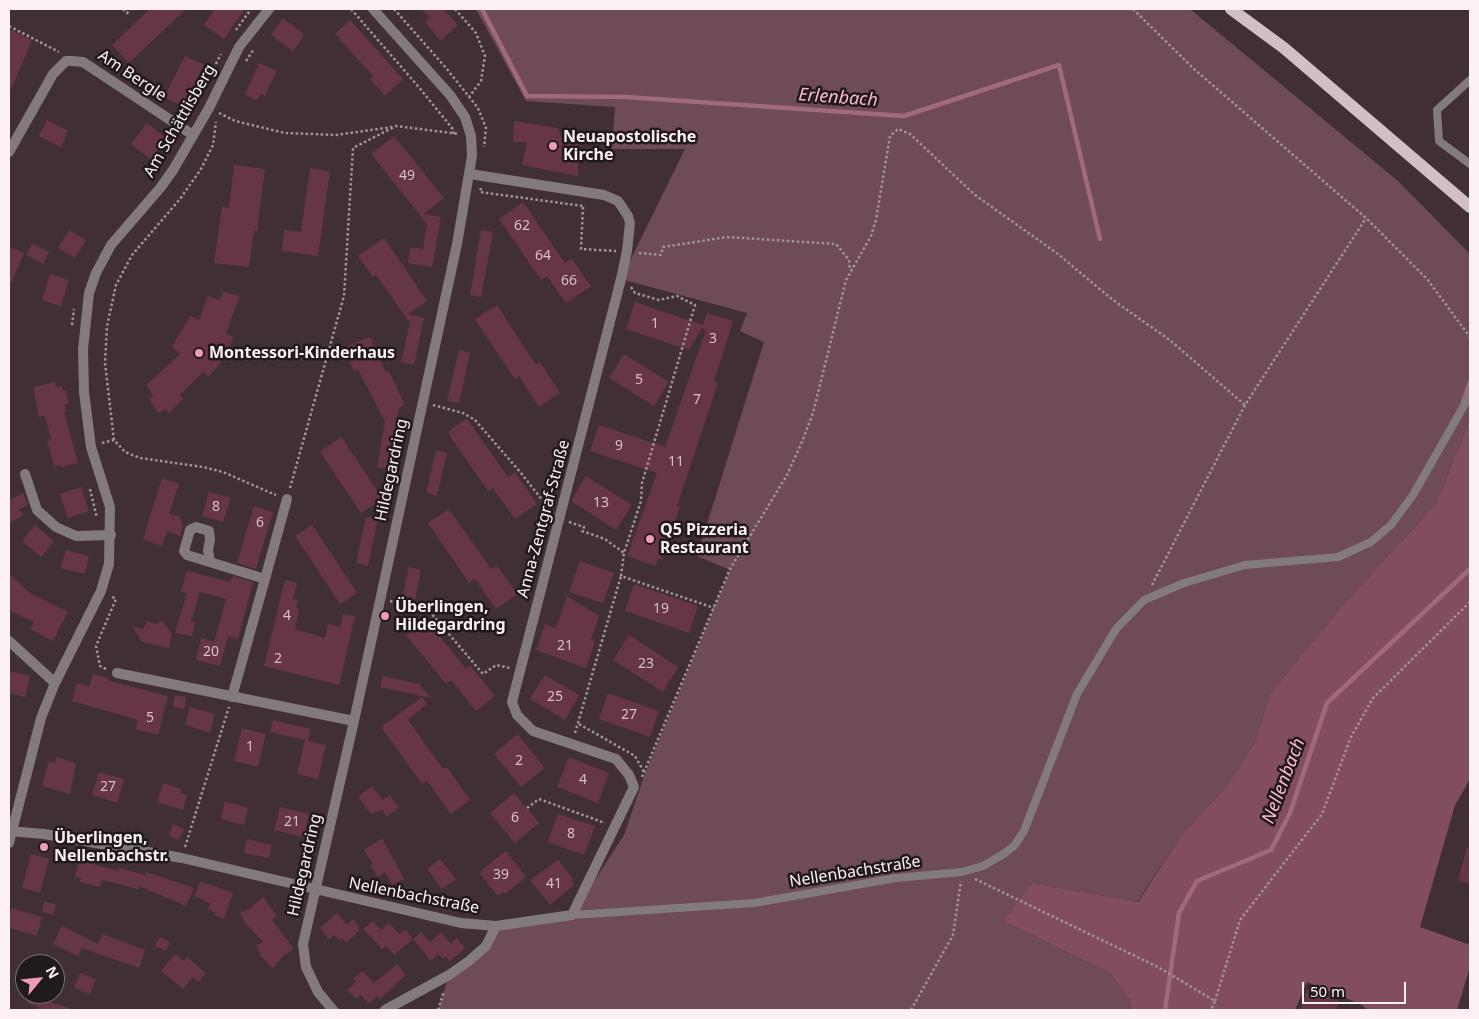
<!DOCTYPE html>
<meta charset="utf-8">
<style>
body{margin:0}
#map{position:relative;width:1479px;height:1019px;overflow:hidden;background:#403035;font-family:"Noto Sans",sans-serif}
canvas{display:block}
.frame{position:absolute;inset:0;border:10px solid #fbf0f3;pointer-events:none}
.north{position:absolute;left:15px;top:954px;width:50px;height:50px;box-sizing:border-box;background:#211a1c;border:1px solid #787072;border-radius:50%;rotate:62deg;font-size:14px;font-weight:700;line-height:20px;text-align:center;color:#fbf0f3}
.north::after{content:'';display:block;margin:auto;width:18px;height:22px;background:#ef9ab8;clip-path:polygon(50% 0,100% 100%,50% 72%,0 100%)}
.scale{position:absolute;left:1302px;top:982px;width:104px;height:22px;box-sizing:border-box;border:2px solid #fbf0f3;border-top:0;padding-left:6px;font-size:15px;line-height:18px;white-space:nowrap;color:#fbf0f3;-webkit-text-stroke:4px #211a1c;paint-order:stroke}
</style>
<div id="map">
<canvas width="1479" height="1019"></canvas>
<div class="frame"></div>
<div class="north">N</div>
<div class="scale">50 m</div>
</div>
<script>
const context = document.querySelector('canvas').getContext('2d');
context.lineJoin = 'round';
function fillPath(path, color) { context.fillStyle = color; context.fill(path, 'evenodd'); }
const toPath = rows => new Path2D(rows.map(r => 'M' + r).join(''));
function strokePath(path, color, width, dash) { context.strokeStyle = color; context.lineWidth = width; context.lineCap = dash ? 'butt' : 'round'; context.setLineDash(dash || []); context.stroke(path); }
function label(font, color, halo, rows, align = 'center') {
  context.font = font + ' "Noto Sans",sans-serif'; context.lineWidth = 5; context.setLineDash([]); context.textBaseline = 'middle'; context.strokeStyle = halo; context.fillStyle = color; for (const [text, x, y, turn = 0] of rows) {
    context.save(); context.translate(x, y); context.rotate((+turn || 0) * Math.PI / 180); context.textAlign = isNaN(turn) ? turn : align; if (halo) context.strokeText(text, 0, 0); context.fillText(text, 0, 0); context.restore();
  }
}
const green = toPath([
 [476,9,1190,9,1398,181,1470,254,1470,419,1436,504,1349,598,1271,692,1254,744,1225,788,1181,836,1137,902,1032,883,1003,921,1110,973,1130,1000,1132,1010,438,1010,449,975,469,961,496,926,572,915,624,835,645,774,730,570,697,556,764,342,740,331,747,313,621,279,685,149,612,149,615,107,526,101]
]);
const forest = toPath([
 [1470,419,1470,779,1455,805,1420,927,1470,945,1470,967,1457,1010,1368,1010,1360,1004,1307,982,1295,1010,1132,1010,1130,1000,1110,973,1003,921,1032,883,1138,902,1181,836,1225,788,1254,744,1271,692,1349,598,1436,504]
]);
const stream = toPath([
 [482,9,527,96,626,97,904,116,1059,65,1100,239],
 [1463,402,1470,382],
 [1165,1010,1179,913,1197,881,1271,850,1290,813,1327,703,1470,569]
]);
const building = toPath([
 [150,9,186,9,129,63,112,45],
 [215,9,245,9,224,39,204,25],
 [421,9,443,9,458,25,441,41,425,22,430,17],
 [283,18,303,33,303,37,293,51,271,35],
 [350,20,403,79,385,96,370,79,373,76,335,34],
 [9,29,32,40,9,94],
 [185,56,204,65,183,107,164,97],
 [259,63,277,71,265,96,260,94,257,100,245,95],
 [47,120,68,131,61,147,39,136],
 [514,121,558,128,562,141,578,142,578,176,522,165,527,142,513,142],
 [147,123,166,138,150,159,131,144],
 [394,136,444,198,424,214,441,217,432,267,408,263,410,247,423,249,427,224,371,154],
 [234,165,265,169,257,231,254,231,249,267,214,263,222,207,229,208],
 [310,168,330,171,318,256,282,251,284,230,301,232],
 [523,202,565,263,572,259,591,286,566,303,547,276,541,280,499,219],
 [69,230,86,240,75,258,58,248],
 [481,230,493,232,481,297,470,295],
 [384,238,427,301,408,314,424,318,414,365,401,362,410,323,376,275,373,277,358,256],
 [32,244,49,252,43,264,26,255],
 [9,247,24,253,9,287],
 [50,274,69,280,61,306,42,300],
 [223,292,240,296,226,333,234,338,220,363,209,377,203,372,180,395,183,399,169,413,165,409,159,413,149,400,153,395,146,385,180,354,172,347,190,316,199,320,208,296,220,300],
 [635,302,703,325,707,313,733,321,714,381,718,383,677,506,680,507,662,560,658,559,656,566,627,556,657,473,590,451,599,425,665,447,706,330,702,328,689,350,626,329],
 [497,305,536,365,540,362,560,393,539,407,519,376,515,379,475,319],
 [370,337,386,372,389,371,405,405,399,408,388,469,377,467,385,422,358,369,354,371,343,348],
 [459,350,470,353,459,403,447,401],
 [624,354,669,382,654,406,609,378],
 [55,382,56,387,62,386,62,390,66,390,69,404,65,404,66,412,64,412,78,463,61,467,61,465,54,467,47,440,51,439,45,416,39,417,33,387],
 [464,420,468,420,508,477,515,472,537,504,515,519,493,488,488,491,449,435,449,431],
 [341,437,383,499,361,513,320,452],
 [436,450,447,453,437,496,426,493],
 [586,476,632,505,616,530,571,501],
 [162,478,179,484,169,514,179,516,183,526,180,536,167,531,162,546,143,539],
 [81,487,89,511,68,518,60,494],
 [209,492,231,498,223,522,202,516],
 [23,493,28,505,18,510,24,515,9,523,9,500],
 [254,506,273,512,256,569,237,563],
 [449,509,491,569,497,565,517,594,496,609,475,579,469,583,428,523],
 [366,517,378,519,368,566,356,563],
 [35,525,54,541,41,557,22,541],
 [312,525,357,593,340,604,295,536],
 [66,550,89,556,85,574,61,568],
 [580,561,614,573,603,603,569,592],
 [409,567,421,570,415,600,402,597],
 [187,571,230,582,233,576,253,582,238,639,228,636,220,666,196,660,201,638,214,642,226,599,200,592,191,621,195,622,192,636,175,633,187,593,181,592],
 [9,574,30,593,68,612,53,641,30,629,34,622,9,610],
 [285,580,297,583,293,599,298,600,296,608,299,609,295,629,325,638,328,624,340,627,343,614,355,616,339,685,264,666],
 [634,584,698,606,689,633,625,611],
 [567,596,599,616,591,640,595,641,586,668,536,650,545,624,556,628],
 [426,619,466,669,470,665,495,696,476,711,451,680,446,684,406,635],
 [147,621,156,624,162,621,172,634,169,648,142,642,132,626,143,629],
 [629,635,678,667,663,692,613,660],
 [9,671,30,676,25,697,9,693],
 [93,674,108,678,107,680,168,696,158,735,136,729,138,720,72,701,77,683,89,687],
 [545,675,579,695,565,720,530,699],
 [383,676,419,684,431,698,380,687],
 [608,693,659,711,650,737,599,719],
 [175,695,186,697,184,709,173,707],
 [422,697,427,704,408,720,443,769,447,767,470,800,451,814,427,781,422,784,381,727],
 [190,707,215,714,210,733,185,725],
 [273,720,311,729,308,741,326,745,318,779,297,774,305,740,270,732],
 [242,728,266,734,258,767,234,761],
 [517,734,545,768,521,787,494,754],
 [56,757,76,763,70,794,42,786,49,761,55,763],
 [569,757,609,773,598,803,557,787],
 [99,772,124,779,117,803,92,795],
 [163,783,181,789,180,793,187,795,183,810,157,802],
 [372,786,383,800,389,795,399,807,387,817,382,810,371,814,358,797],
 [514,793,539,823,515,843,490,813],
 [225,801,248,808,244,825,221,819],
 [280,807,309,814,304,837,274,830],
 [558,814,595,826,584,855,548,842],
 [173,824,184,829,179,840,169,836],
 [382,838,404,879,392,885,385,872,378,877,370,866,373,864,364,850],
 [247,839,272,845,269,858,244,853],
 [1467,847,1470,848,1470,884,1458,880],
 [506,851,526,877,505,894,503,892,498,896,480,874,483,871,482,870],
 [31,854,49,859,40,893,22,888],
 [440,859,456,879,442,889,427,869],
 [79,860,118,871,119,868,145,875,146,872,194,888,186,906,139,886,138,889,102,880,100,887,80,882,81,878,75,877],
 [558,860,573,879,571,881,574,885,550,905,530,880],
 [200,881,233,893,224,919,214,915,215,912,208,909,210,903,194,896],
 [263,897,277,916,272,920,294,949,282,957,273,969,261,956,256,945,263,942,246,924,240,913,251,908],
 [44,902,56,904,53,915,42,912],
 [11,908,42,917,37,936,9,928],
 [337,913,347,925,353,919,359,927,359,931,346,943,342,938,339,940,334,935,329,940,320,928],
 [373,921,381,930,389,923,399,934,405,929,413,939,421,932,430,942,441,932,451,944,457,938,465,948,450,961,446,957,443,959,438,954,431,961,413,939,394,955,386,946,382,949,363,929],
 [62,926,98,944,102,934,145,950,139,968,82,948,78,956,53,944],
 [160,937,170,942,166,951,155,946],
 [175,954,184,961,187,957,206,973,198,982,193,977,183,989,161,971],
 [397,964,406,975,380,999,377,996,369,1004,361,995,356,999,347,990,356,982,353,979,363,971,374,983],
 [80,973,96,979,90,994,74,988],
 [1308,989,1339,1001,1336,1010,1300,1010],
 [30,994,42,994,40,999,70,1008,70,1010,37,1010,38,1007,27,1003]
]);
const path = toPath([
 [123,9,127,13,131,9],
 [351,9,417,85,452,128,454,134],
 [394,9,446,68,478,108,486,128,484,147],
 [455,9,476,33,485,56,481,81,469,97],
 [1133,9,1194,69,1366,218,1427,279,1470,337],
 [9,26,59,52],
 [236,30,251,9],
 [246,61,254,49],
 [219,113,235,121,285,133,336,135,392,127],
 [188,117,221,54],
 [481,188,480,192,583,206],
 [583,207,581,249,616,251],
 [639,253,661,255,663,247,727,237,836,244,849,260,850,269],
 [631,287,635,293,659,300,677,296,695,305,642,483,641,501,624,553,621,576,714,608],
 [72,325,74,309],
 [433,405,463,413,475,420,521,473,550,510],
 [114,440,105,363,107,326,116,285,132,255,180,199,201,169,213,145,216,122],
 [102,443,114,440,125,452,140,458,203,467,223,472,276,495],
 [290,488,344,296,353,148,396,126,459,134],
 [90,489,97,518],
 [569,522,584,527,582,531,605,539,624,553],
 [1152,585,1245,405,1366,218],
 [390,601,431,613,483,674,496,665,510,668],
 [106,669,100,666,96,646,116,599,111,596],
 [579,724,635,756,645,774],
 [575,733,621,576],
 [642,777,730,569,787,475,802,442,813,413,846,280,871,236,876,220,890,136,898,129,910,134,975,195,1058,254,1113,300,1171,341,1245,405],
 [527,808,539,799,605,823],
 [185,847,229,707],
 [975,879,1158,967,1215,1001,1211,1010],
 [1215,1001,1240,920,1322,814,1351,737,1373,698,1470,602],
 [438,1010,444,991],
 [911,1010,953,935,961,881]
]);
const service = toPath([
 [1470,80,1437,110,1439,141,1470,164],
 [572,915,754,903,896,878,962,872,983,866,1002,855,1014,846,1024,831,1077,694,1116,629,1144,600,1184,583,1245,565,1338,557,1371,542,1391,525,1413,495,1470,395]
]);
const minor = toPath([
 [9,152,53,74,66,61,72,61,83,62,193,135],
 [25,474,37,510,56,527,76,536,111,535],
 [210,562,208,550,210,540,209,531,196,527,190,530,184,551,187,555,265,579,232,697],
 [265,579,287,499],
 [9,641,55,683],
 [117,673,354,721],
 [9,831,44,834,182,858,461,923,496,926,572,915,634,787,629,775,616,759,533,731,517,715,512,702,621,279,627,251,630,223,628,216,618,201,604,195,470,174],
 [9,843,41,718,55,683,101,591,109,564,110,507,91,447,84,392,83,349,89,293,96,273,111,245,161,187,173,170,209,108,239,47,269,9],
 [333,1010,318,992,306,967,303,944,354,721,457,244,472,156,471,136,465,117,450,95,373,9],
 [385,1010,449,975,469,961,486,946,496,926]
]);
const primary = toPath([
 [1231,9,1284,48,1470,207]
]);
const markers = [
 [553,146,5,"#ef9ab8"],
 [199,353,5,"#ef9ab8"],
 [650,539,5,"#ef9ab8"],
 [385,616,5,"#ef9ab8"],
 [44,847,5,"#ef9ab8"]
];
const numberNames = [
 ["49",407,176],
 ["62",522,226],
 ["64",543,256],
 ["66",569,281],
 ["1",655,324],
 ["3",713,339],
 ["5",639,380],
 ["7",697,400],
 ["9",619,446],
 ["11",676,462],
 ["13",601,503],
 ["8",216,507],
 ["6",260,523],
 ["19",661,609],
 ["4",287,616],
 ["21",565,646],
 ["20",211,652],
 ["2",278,659],
 ["23",646,664],
 ["25",555,697],
 ["27",629,715],
 ["5",150,718],
 ["1",250,747],
 ["2",519,761],
 ["4",583,780],
 ["27",108,787],
 ["6",515,818],
 ["21",292,822],
 ["8",571,834],
 ["39",501,875],
 ["41",554,884]
];
const streetNames = [
 ["Am Bergle",132,76,34],
 ["Am Schättlisberg",180,121,-60],
 ["Hildegardring",392,470,-78],
 ["Anna-Zentgraf-Straße",544,519,-75],
 ["Hildegardring",305,865,-77],
 ["Nellenbachstraße",855,872,-9],
 ["Nellenbachstraße",414,896,11]
];
const poiNames = [
 ["Neuapostolische",563,137],
 ["Kirche",563,155],
 ["Montessori-Kinderhaus",209,353],
 ["Q5 Pizzeria",660,530],
 ["Restaurant",660,548],
 ["Überlingen,",395,607],
 ["Hildegardring",395,625],
 ["Überlingen,",54,838],
 ["Nellenbachstr.",54,856]
];
const waterNames = [
 ["Erlenbach",838,98,4],
 ["Nellenbach",1284,781,-69]
];
fillPath(green, '#6f4b57');
fillPath(forest, '#814d5f');
strokePath(stream, '#a0697c', 4.5);
fillPath(building, '#663547');
strokePath(path, '#a19498', 2.5, [2.5, 2.5]);
strokePath(service, '#837a7d', 8);
strokePath(minor, '#837a7d', 10);
strokePath(primary, '#d0bfc4', 12);
for (const [x, y, r, color] of markers) { const dot = new Path2D(); dot.arc(x, y, r, 0, 2 * Math.PI); context.fillStyle = color; context.fill(dot); strokePath(dot, '#211a1c', 2); }
label('14px', '#d6c1c8', null, numberNames);
label('16px', '#fbf0f3', '#211a1c', streetNames);
label('bold 16px', '#fbf0f3', '#211a1c', poiNames, 'left');
label('italic 18px', '#fdb8cf', '#211a1c', waterNames);
</script>
